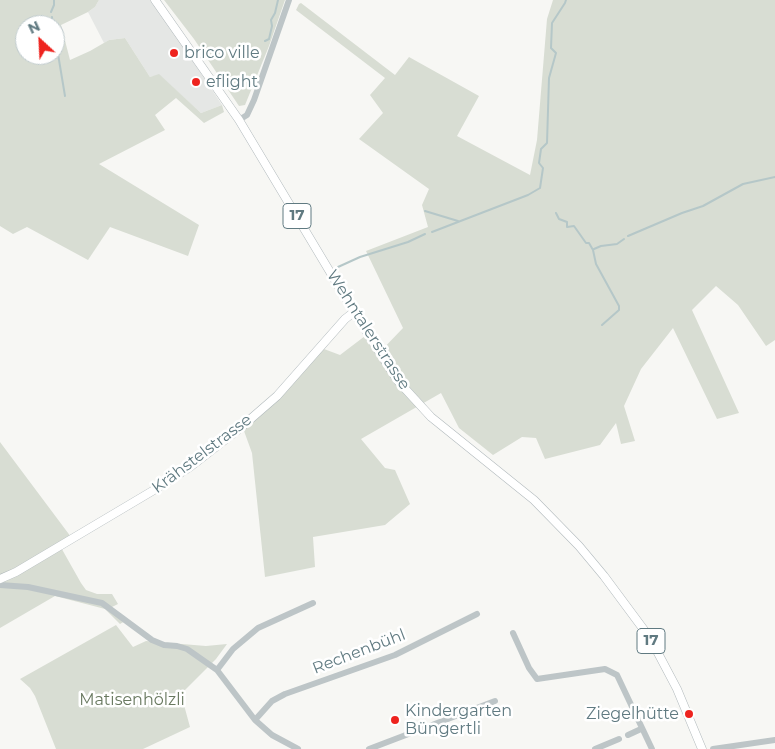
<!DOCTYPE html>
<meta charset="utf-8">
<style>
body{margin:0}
#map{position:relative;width:775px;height:749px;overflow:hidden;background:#f7f7f4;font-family:Montserrat,sans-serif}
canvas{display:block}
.north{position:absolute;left:15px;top:15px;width:50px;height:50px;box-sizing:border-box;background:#fff;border:1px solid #bfcacd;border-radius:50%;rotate:335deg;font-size:14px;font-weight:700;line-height:20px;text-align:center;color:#607a81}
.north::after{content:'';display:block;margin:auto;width:18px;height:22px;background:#ee231e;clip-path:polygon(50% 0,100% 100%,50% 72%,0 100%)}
</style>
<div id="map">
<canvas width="775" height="749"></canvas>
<div class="north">N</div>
</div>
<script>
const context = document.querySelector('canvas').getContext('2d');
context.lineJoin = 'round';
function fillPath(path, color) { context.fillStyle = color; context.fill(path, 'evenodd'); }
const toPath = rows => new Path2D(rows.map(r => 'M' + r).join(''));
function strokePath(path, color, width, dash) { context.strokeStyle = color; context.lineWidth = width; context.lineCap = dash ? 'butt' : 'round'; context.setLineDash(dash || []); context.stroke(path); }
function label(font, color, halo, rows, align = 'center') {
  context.font = font + ' Montserrat,sans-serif'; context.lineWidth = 5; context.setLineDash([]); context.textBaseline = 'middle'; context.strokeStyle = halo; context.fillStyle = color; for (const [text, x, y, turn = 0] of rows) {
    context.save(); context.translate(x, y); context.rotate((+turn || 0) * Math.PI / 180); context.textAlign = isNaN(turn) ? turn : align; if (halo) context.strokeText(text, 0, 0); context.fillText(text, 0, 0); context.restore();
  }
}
const built = toPath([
 [99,0,152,0,222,105,201,113,159,75,150,77,125,38,109,40,104,43,88,12,95,7]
]);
const green = toPath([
 [0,0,99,0,95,7,88,12,61,25,70,60,90,51,109,40,125,38,150,77,159,74,201,113,222,105,224,112,204,123,176,98,155,115,165,130,99,164,199,225,188,256,110,227,88,260,27,227,13,234,0,226],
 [25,25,55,25,55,55,25,55],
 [164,0,285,0,269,46,245,105,239,106,194,39],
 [553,0,775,0,775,340,766,346,738,305,716,286,692,310,739,413,717,419,673,328,641,369,624,406,635,441,621,444,616,423,600,445,545,459,536,438,522,437,493,455,459,428,441,393,361,439,385,468,395,470,410,504,385,525,313,537,315,567,265,577,252,453,244,431,324,349,340,355,365,336,378,354,403,328,366,251,428,227,422,205,429,189,359,139,383,113,370,95,385,78,296,10,299,4,301,3,395,75,409,57,479,96,457,136,530,175,537,140,547,19],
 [0,442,71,537,59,544,81,583,86,590,97,594,112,594,118,604,110,608,125,621,120,624,105,609,55,596,0,628],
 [116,625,133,647,146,641,206,646,227,644,216,659,181,694,190,727,143,749,56,749,35,696,30,688,20,679]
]);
const stream = toPath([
 [51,12,54,5,54,0],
 [52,17,53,25],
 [55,36,65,96],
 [265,41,269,39,272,26,271,20,275,13,278,0],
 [425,211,458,221],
 [556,213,559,219,567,222,567,227,574,226,586,243,589,243,593,250,596,264,619,306,619,310,602,325],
 [432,232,528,195,540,188,543,168,539,163,541,149,547,143,549,78,556,53,551,48,552,23,565,3,566,0],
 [628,236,682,213,703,206,743,184,775,177],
 [594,249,601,246,617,244,624,239],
 [338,267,360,257,408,242,425,234]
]);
const minor = toPath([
 [239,120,247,115,254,100,289,0],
 [0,585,28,587,102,603,152,640,164,645,177,646,187,649,217,670,255,720,272,735,298,749],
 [513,633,529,668,537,679,605,669,617,675,652,749],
 [217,670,233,649,258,628,313,603],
 [255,720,272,701,285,694,395,655,477,614],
 [628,735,641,729],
 [369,749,495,701],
 [595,749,619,739],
 [713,749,775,740]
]);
const major = toPath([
 [155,0,239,120,354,312,398,381,431,417,534,500,579,546,604,576,650,638,677,689,702,749],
 [0,579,16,572,154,490,190,467,239,429,277,396,345,319,354,312]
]);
const markers = [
 [174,53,5,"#ee231e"],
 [196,82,5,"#ee231e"],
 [689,714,5,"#ee231e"],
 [395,720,5,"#ee231e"]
];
const shields = [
 [297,216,28],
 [651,641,28]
];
const shieldNames = [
 ["17",297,216],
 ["17",651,641]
];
const poiNames = [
 ["brico ville",184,53],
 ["eflight",206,82],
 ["Kindergarten",405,711],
 ["Büngertli",405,729],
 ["Ziegelhütte",679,714,"right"]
];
const streetNames = [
 ["Wehntalerstrasse",368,330,57],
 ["Krähstelstrasse",202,454,-37],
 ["Rechenbühl",359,652,-21]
];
const parkNames = [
 ["Matisenhölzli",132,700]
];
fillPath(built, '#e5e7e5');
fillPath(green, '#d8ddd3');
strokePath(stream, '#b5c7c8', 2);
strokePath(major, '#b1b9bc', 9);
strokePath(minor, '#bdc5c7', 6);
strokePath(major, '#fff', 8);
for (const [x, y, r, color] of markers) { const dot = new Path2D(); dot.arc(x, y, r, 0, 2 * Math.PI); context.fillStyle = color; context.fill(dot); strokePath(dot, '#fff', 2); }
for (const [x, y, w] of shields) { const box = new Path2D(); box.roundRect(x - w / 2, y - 12.5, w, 25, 4); context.fillStyle = '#fff'; context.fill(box); strokePath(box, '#607a81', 1); }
label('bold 15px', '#607a81', null, shieldNames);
label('16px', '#607a81', '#fff', poiNames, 'left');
label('16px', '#607a81', '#fff', streetNames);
label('16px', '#697960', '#fff', parkNames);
</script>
